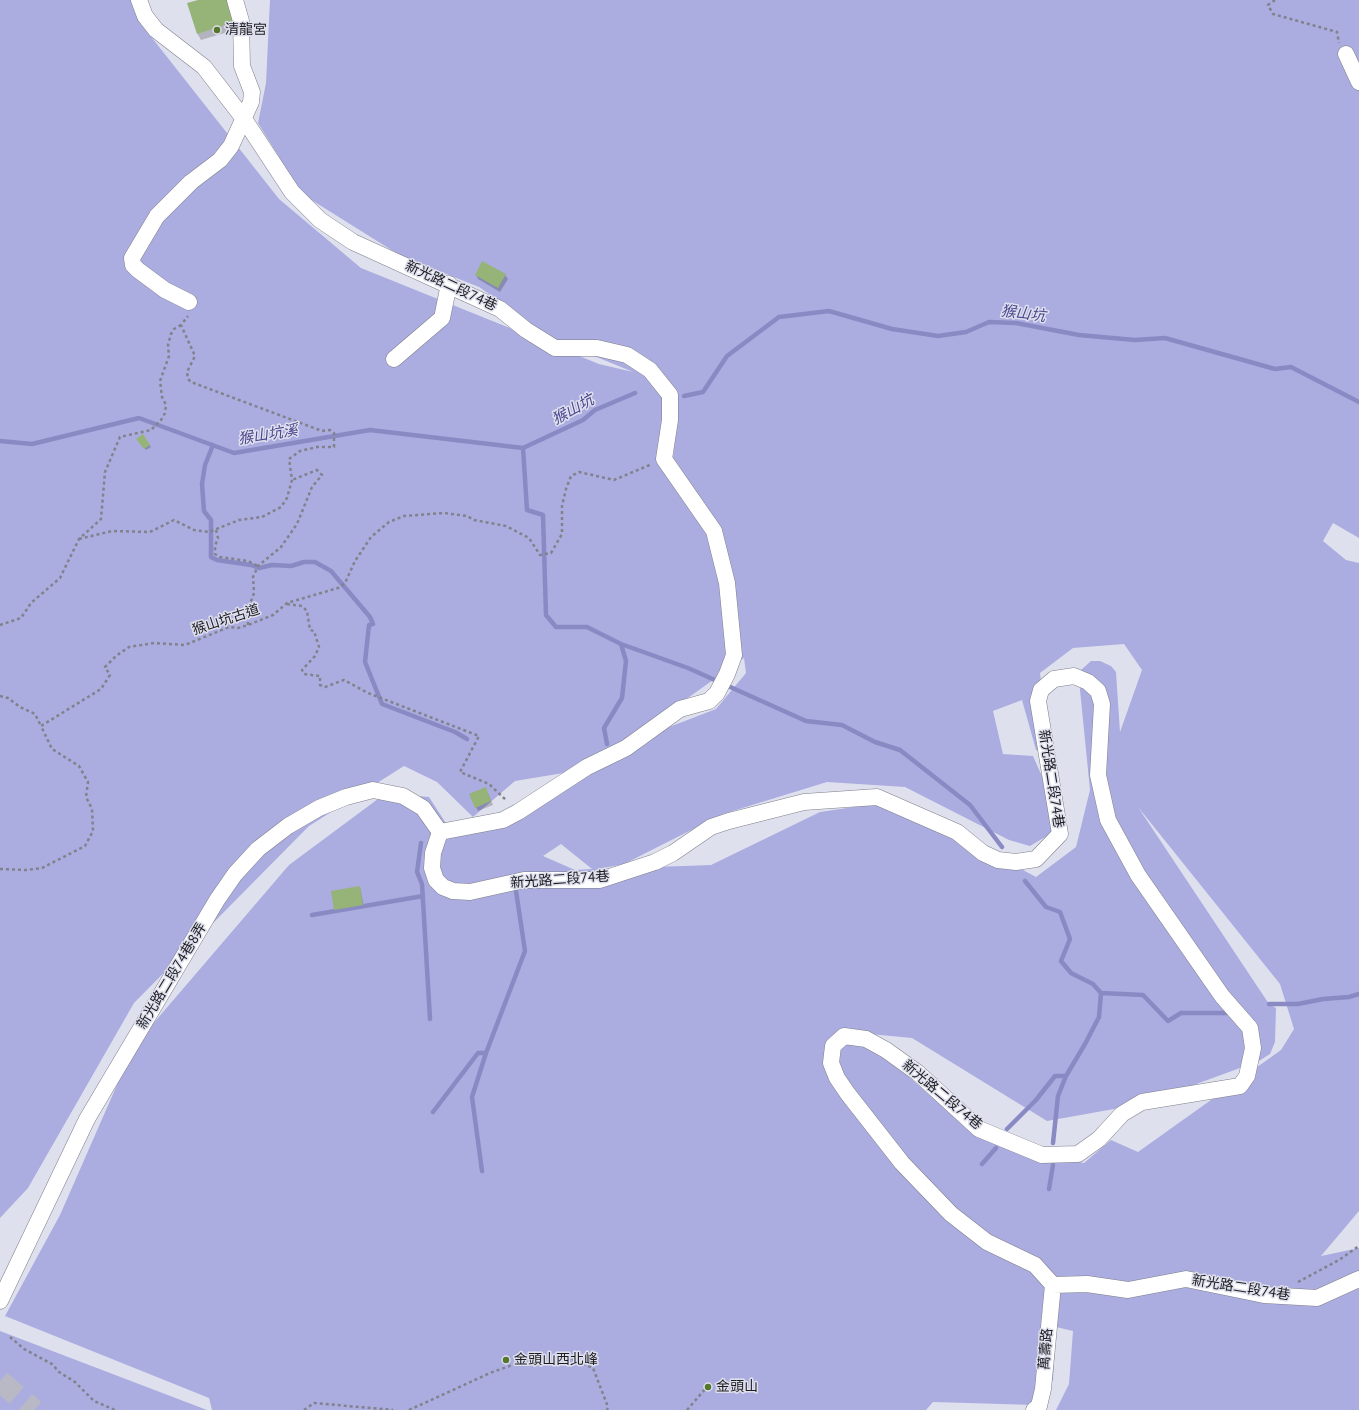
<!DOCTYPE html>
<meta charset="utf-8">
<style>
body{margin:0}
canvas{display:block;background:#dfe0ed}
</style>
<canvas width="1359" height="1410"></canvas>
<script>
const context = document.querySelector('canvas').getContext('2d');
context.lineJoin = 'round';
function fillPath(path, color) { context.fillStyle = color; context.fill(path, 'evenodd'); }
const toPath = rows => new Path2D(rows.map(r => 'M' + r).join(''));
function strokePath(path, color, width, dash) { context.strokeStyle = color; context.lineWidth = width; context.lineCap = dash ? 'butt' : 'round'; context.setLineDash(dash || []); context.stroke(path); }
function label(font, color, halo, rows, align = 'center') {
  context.font = font + ' "PT Sans","Noto Sans TC",sans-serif'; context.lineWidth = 3; context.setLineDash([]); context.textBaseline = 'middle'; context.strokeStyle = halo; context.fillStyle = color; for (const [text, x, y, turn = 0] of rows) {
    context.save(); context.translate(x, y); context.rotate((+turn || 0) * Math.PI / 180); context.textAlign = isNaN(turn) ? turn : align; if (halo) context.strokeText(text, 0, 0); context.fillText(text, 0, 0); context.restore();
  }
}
const green = toPath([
 [0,0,136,0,145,29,279,199,361,268,599,364,633,372,548,337,519,314,479,287,401,256,302,194,258,123,266,83,270,0,1359,0,1359,538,1333,523,1323,541,1346,560,1359,563,1359,1211,1321,1256,1359,1248,1359,1410,1056,1410,1069,1384,1073,1331,1056,1327,1053,1380,1035,1405,933,1402,926,1410,212,1410,209,1398,5,1316,60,1215,134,1046,289,865,386,793,429,797,453,834,560,790,645,745,664,729,716,709,746,673,744,658,588,769,515,781,473,817,437,782,404,766,309,826,134,1003,28,1188,0,1218],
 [642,375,674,387,678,408,673,458,670,451,662,385],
 [1124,644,1142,670,1120,732,1116,672,1111,666,1100,661,1091,661,1081,670,1080,690,1090,790,1076,847,1036,877,895,801,820,812,711,865,598,869,624,864,723,814,827,782,905,787,1009,840,1030,846,1064,826,1033,756,1003,754,993,711,1022,700,1036,750,1049,754,1040,673,1073,648],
 [1138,807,1280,984,1294,1029,1281,1050,1138,1152,1111,1140,1084,1163,1021,1153,966,1127,859,1033,912,1038,1047,1121,1142,1104,1259,1061,1270,1054,1275,1042,1276,1008,1269,1004],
 [561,844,592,869,575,870,543,856],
 [0,1331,207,1410,0,1410]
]);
const shadow = toPath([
 [201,0,232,0,241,28,201,40,197,33],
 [476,275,505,275,508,279,500,292,478,279],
 [143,435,151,447,146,450,138,439],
 [488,793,493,805,478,811,476,807],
 [360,887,364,907,336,912,335,910]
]);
const stream = toPath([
 [684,396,703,392,727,356,779,317,829,311,892,329,938,336,966,332,989,322,1016,323,1079,335,1135,340,1165,338,1275,369,1291,367,1359,402],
 [0,441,32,444,139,418,234,453,370,430,523,448],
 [213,445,205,465,202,484,204,511,211,520,211,557,217,560,251,565,259,568,272,565,291,566,304,562,315,562,331,571,370,617,373,624,369,625,365,662,382,704,455,732,467,739],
 [523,448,527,510,543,515,546,615,556,627,587,627,621,644,626,661,622,698,604,728,607,744],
 [523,448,583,420,595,410,635,393],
 [621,644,688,668,806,721,842,725,875,742,900,750,970,805,1002,847],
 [421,843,417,872,422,884,430,1019],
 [1025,881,1046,907,1060,912,1070,939,1061,961,1071,973,1093,984,1101,993,1143,995,1168,1021,1181,1013,1229,1013],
 [312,915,423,896],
 [1269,1004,1298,1004,1323,999,1349,997,1359,994],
 [433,1112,478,1053,486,1053],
 [1007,1129,1036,1100,1055,1076,1066,1076,1085,1044,1099,1017,1101,993],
 [1053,1143,1058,1096,1066,1076],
 [982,1164,996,1148],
 [482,1171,472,1097,486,1053,525,951,516,891],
 [1049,1189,1053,1165]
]);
const building = toPath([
 [198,0,231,0,237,21,197,34,187,3],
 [482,261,506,274,498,288,475,275],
 [143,434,150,445,144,449,136,439],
 [486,787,491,801,475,808,469,794],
 [360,886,363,905,334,910,331,891]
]);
const highwayTunnel = toPath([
 [0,1381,34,1410]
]);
const path = toPath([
 [1275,0,1268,5,1273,14,1337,32,1339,43],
 [216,530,218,538,215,546,215,554,220,557,248,561,258,566],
 [79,539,112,531,150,532,174,520,194,530,209,532,239,520,262,517,281,507,287,498,292,480,289,459,300,451,317,447,334,447,334,433,330,430,322,431,191,382,188,379,187,372,195,356,181,325,188,316],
 [287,604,302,606,307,611,310,630,314,631,319,647,315,656,302,670,304,674,320,676,320,685,325,687,344,680,368,693,479,736,460,772,489,784,507,801],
 [0,625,21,618,31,603,60,578,79,539,101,519,105,472,120,437,151,430,161,420,165,413,166,405,162,397,160,381,169,356,168,345,171,334,174,329,181,325],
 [248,625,248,610,254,593,253,577,258,566,281,547,297,524,312,487,322,475,317,470,292,480],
 [0,696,8,698,20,707,35,714,41,726],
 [0,869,26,870,42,868,85,846,93,831,92,809,86,797,88,782,79,766,52,749,41,726,101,689,110,675,105,667,116,656,129,647,154,643,185,645,229,627,238,628,248,625,273,615,287,603,338,588,345,583,355,561,371,537,389,522,404,516,444,513,467,516,474,520,506,526,529,538,540,555,551,553,562,534,562,506,566,489,571,476,579,472,614,480,652,464],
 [1298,1282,1339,1260,1359,1246],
 [10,1337,24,1349,52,1364,59,1372,75,1382,94,1401,115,1410],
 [304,1410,314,1403,393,1410],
 [409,1410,490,1373,541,1355,573,1359,593,1368,608,1407,607,1410],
 [687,1410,707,1387]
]);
const minor = toPath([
 [139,0,145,16,156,30,204,67,244,119,292,192,320,220,353,242,500,309,526,330,555,348,597,348,627,355,650,370,670,395,670,420,664,459,714,531,727,583,734,655,727,674,717,693,709,701,680,709,626,748,587,767,518,812,503,820,440,832,433,853,432,868,436,880,443,887,453,891,470,892,524,880,600,880,655,862,673,853,711,827,729,821,804,802,877,797,957,832,983,853,998,860,1016,862,1036,859,1060,834,1038,701,1041,690,1054,679,1074,676,1088,682,1098,691,1102,704,1098,775,1108,820,1138,875,1222,996,1250,1028,1253,1048,1247,1076,1240,1086,1142,1102,1122,1114,1099,1139,1078,1154,1042,1155,979,1129,918,1073,886,1050,866,1039,844,1036,833,1046,831,1063,837,1078,848,1094,902,1163,951,1214,987,1242,1035,1265,1053,1285],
 [1346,54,1359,82],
 [189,302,165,290,138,270,133,265,132,258,157,216,191,182,220,160,231,146,251,102,252,92,242,66,241,21,235,0],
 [394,359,442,318,449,284],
 [1053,1285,1087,1284,1128,1290,1186,1279,1264,1295,1317,1298,1359,1279],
 [0,1301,87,1119,217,900,235,874,258,849,288,826,319,808,346,797,373,790,403,796,423,808,440,832],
 [1034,1410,1039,1406,1043,1389,1053,1285]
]);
const markers = [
 [217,30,4,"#55762d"],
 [506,1360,4,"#55762d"],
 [708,1387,4,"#55762d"]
];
const poiNames = [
 ["清龍宮",225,30],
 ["金頭山西北峰",514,1360],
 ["金頭山",716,1387]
];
const streetNames = [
 ["新光路二段74巷",451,286,25],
 ["猴山坑古道",226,620,-18],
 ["新光路二段74巷",1051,779,81],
 ["新光路二段74巷",560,880,-4],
 ["新光路二段74巷8弄",172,976,-59],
 ["新光路二段74巷",942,1095,40],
 ["新光路二段74巷",1241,1288,9],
 ["萬壽路",1046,1349,-85]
];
const waterNames = [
 ["猴山坑",1023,314,7],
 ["猴山坑",573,410,-29],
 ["猴山坑溪",268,435,-9]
];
fillPath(green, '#abade1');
fillPath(shadow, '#0003');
strokePath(stream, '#898ac4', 4.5);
fillPath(building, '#96b378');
strokePath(highwayTunnel, '#b8b9c4', 22, [22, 11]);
strokePath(minor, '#7e7f8b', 17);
strokePath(path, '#81828b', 2.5, [3, 3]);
strokePath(minor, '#fff', 16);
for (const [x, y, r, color] of markers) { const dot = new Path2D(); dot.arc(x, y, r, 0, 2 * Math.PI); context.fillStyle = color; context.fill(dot); strokePath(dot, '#dfe0ed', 1.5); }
label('14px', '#1b1b20', '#dfe0ed', poiNames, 'left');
label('14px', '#1b1b20', '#dfe0ed', streetNames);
label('italic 15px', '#4a458e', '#dfe0ed', waterNames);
</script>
